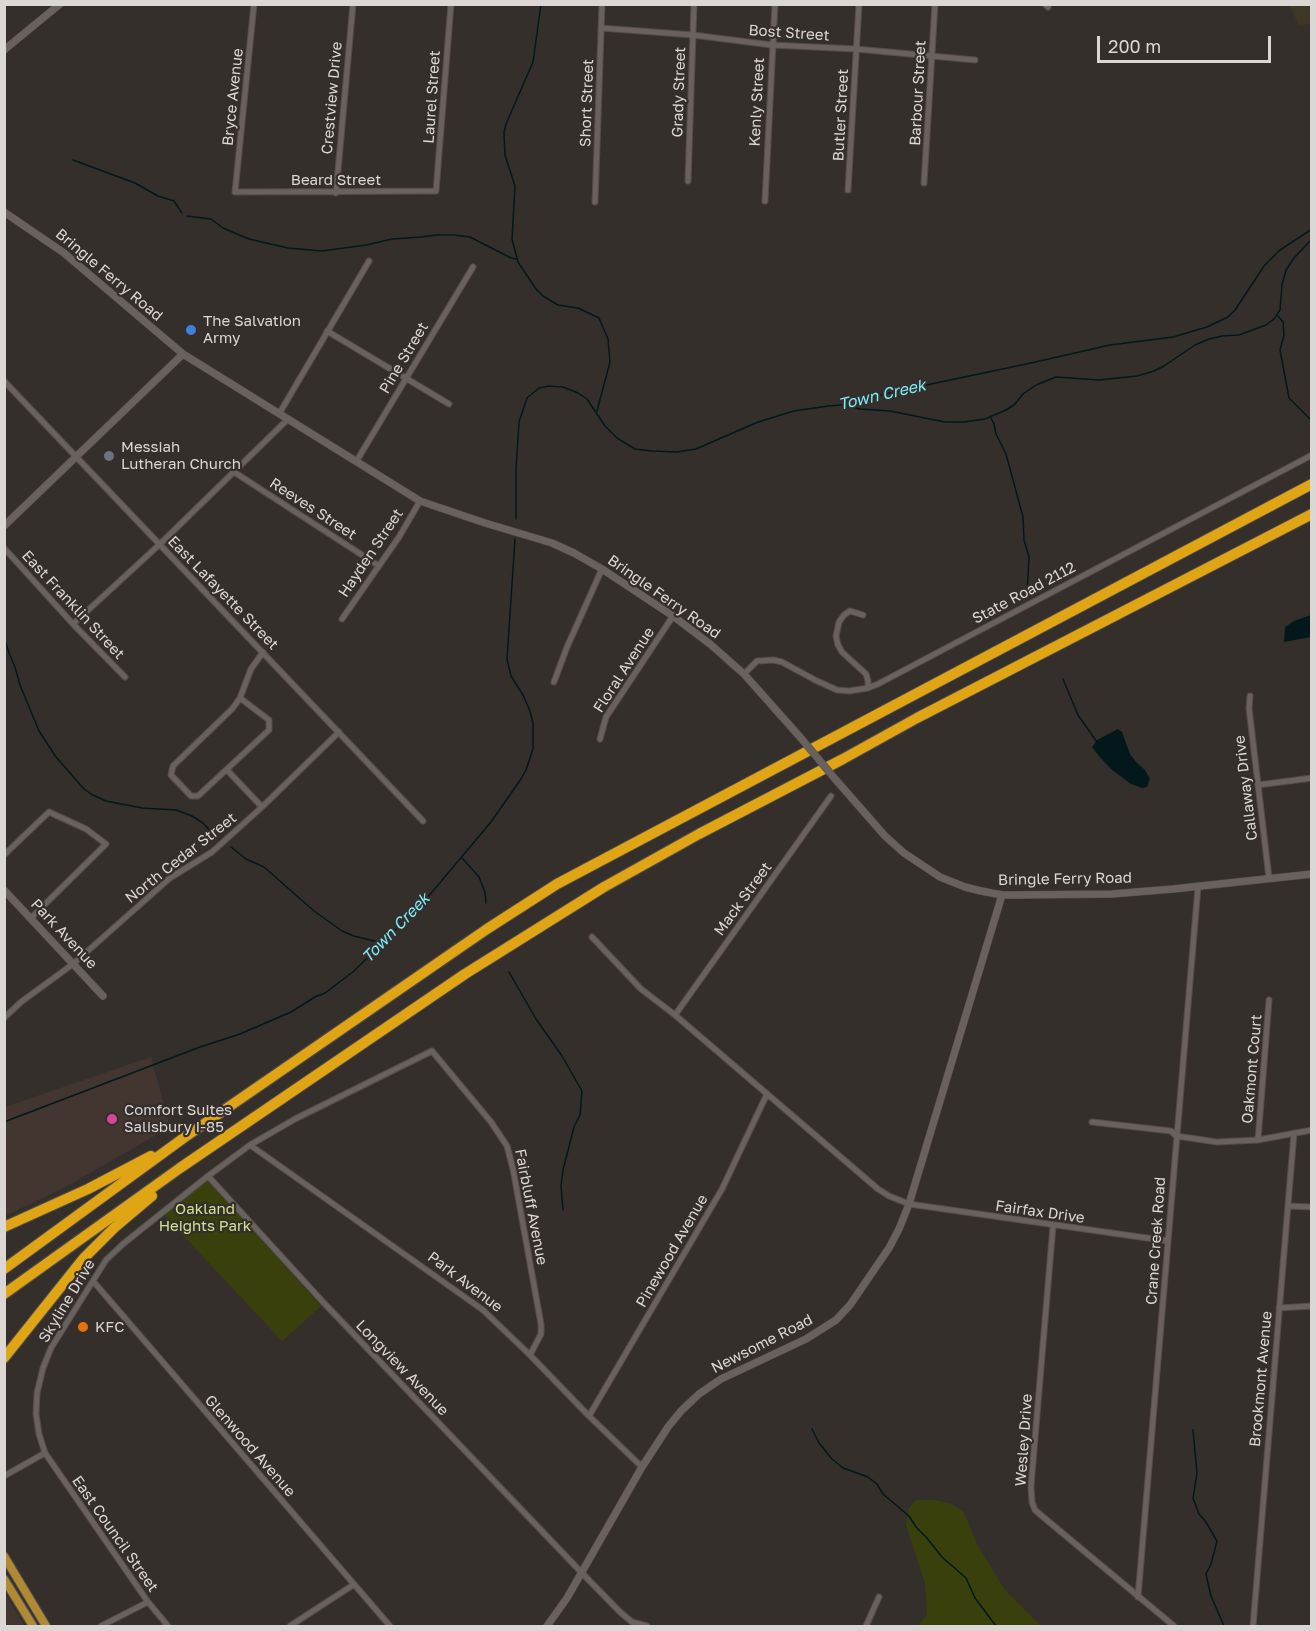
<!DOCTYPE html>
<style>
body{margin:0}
#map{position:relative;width:1316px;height:1631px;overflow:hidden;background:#352f2c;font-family:"Golos Text",sans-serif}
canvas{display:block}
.frame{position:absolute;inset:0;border:6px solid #dbd7d5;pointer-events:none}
.scale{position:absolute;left:1097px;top:36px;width:174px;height:27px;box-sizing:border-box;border:3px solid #dbd7d5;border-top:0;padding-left:8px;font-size:18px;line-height:21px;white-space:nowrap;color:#dbd7d5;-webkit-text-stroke:4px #352f2c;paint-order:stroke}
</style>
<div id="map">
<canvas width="1316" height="1631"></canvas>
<div class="frame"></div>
<div class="scale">200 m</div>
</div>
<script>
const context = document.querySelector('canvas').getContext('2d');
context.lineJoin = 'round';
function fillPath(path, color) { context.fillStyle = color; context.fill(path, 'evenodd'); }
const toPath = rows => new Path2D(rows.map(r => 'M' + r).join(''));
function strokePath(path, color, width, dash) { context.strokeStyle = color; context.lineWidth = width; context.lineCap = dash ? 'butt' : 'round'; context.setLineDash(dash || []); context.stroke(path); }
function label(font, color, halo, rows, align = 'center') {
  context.font = font + ' "Golos Text",sans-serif'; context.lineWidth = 4.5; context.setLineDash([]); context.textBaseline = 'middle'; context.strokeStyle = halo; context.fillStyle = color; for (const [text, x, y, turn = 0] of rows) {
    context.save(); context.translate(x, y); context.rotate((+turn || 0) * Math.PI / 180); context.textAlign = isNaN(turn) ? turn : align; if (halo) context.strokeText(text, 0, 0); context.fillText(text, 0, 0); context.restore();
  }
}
const built = toPath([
 [151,1057,170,1127,67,1186,5,1216,5,1107],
 [4,1592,18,1615,25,1626,5,1626]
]);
const industrial = toPath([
 [1289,5,1311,5,1311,24,1299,25]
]);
const green = toPath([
 [208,1180,321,1306,282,1341,164,1215],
 [916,1500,933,1500,949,1503,964,1512,976,1542,1004,1589,1041,1626,918,1626,927,1615,925,1583,906,1525,909,1508]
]);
const water = toPath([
 [1311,615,1311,637,1284,642,1285,627,1294,621],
 [1118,729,1122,732,1130,754,1136,762,1145,770,1150,779,1147,787,1142,788,1131,784,1111,769,1099,756,1092,747,1097,740]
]);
const stream = toPath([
 [541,4,533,62,506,124,504,133,505,155,515,186,512,239,518,262,536,289,543,296,558,305,578,308,599,318,608,339,610,362,597,411],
 [73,160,135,183,158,196,174,201,182,213],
 [187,216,211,219,223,228,249,239,288,248,322,251,366,245,392,239,421,237,436,235,454,235,470,237,511,258,516,259],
 [1278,316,1283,322,1284,335,1280,350,1289,398,1312,421],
 [849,405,851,402,898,391,1031,363,1110,345,1173,337,1207,327,1228,317,1235,310,1264,266,1280,250,1312,229],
 [991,418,994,424,996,434,1006,454,1023,517,1024,540,1029,557,1027,594],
 [516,519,516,469,519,422,527,398,539,388,549,386,563,387,578,393,587,399,605,426,617,438,635,449,652,451,677,452,696,449,758,422,794,411,828,406,842,405,860,409,890,411,945,422,964,422,985,419,1006,410,1014,405,1023,394,1036,385,1056,377,1099,380,1137,376,1154,371,1164,366,1195,345,1209,339,1222,336,1239,335,1266,325,1274,319,1280,310,1282,285,1286,270,1294,258,1312,239],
 [4,637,9,653,15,667,20,685,39,731,56,757,84,789,91,794,106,801,142,808,176,810,192,816,203,823,217,838],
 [1063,679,1078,715,1097,742],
 [231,847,246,859,264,867,314,911,342,931,354,936,374,941,385,941],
 [462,858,479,877,485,892,486,903],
 [509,972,536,1019,562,1056,582,1091,580,1115,574,1127,563,1170,561,1186,563,1210],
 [4,1122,200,1047,240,1034,291,1012,315,997,325,993,354,971,422,904,491,822,521,779,526,770,533,749,533,723,530,711,523,695,511,676,507,659,515,539],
 [812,1429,819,1443,832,1459,843,1468,868,1477,877,1484,883,1494,909,1516,916,1527,926,1537,942,1557,966,1578,975,1598,996,1626],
 [1193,1430,1197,1473,1193,1498,1199,1514,1206,1522,1217,1541,1211,1564,1206,1574,1211,1596,1224,1626]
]);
const minor = toPath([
 [254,4,235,192,436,191,451,4],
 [1045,4,1048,7],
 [601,28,693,35,772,45,856,49,975,60],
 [688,181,694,4],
 [924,183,935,4],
 [848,190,859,4],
 [336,193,353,4],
 [765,201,775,4],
 [595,202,602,4],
 [327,331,449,404],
 [4,381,423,821],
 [279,414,369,261],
 [356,462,473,267],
 [234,472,379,566],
 [4,548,73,624,125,677],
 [863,615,850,611,844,615,839,622,836,636,838,645,842,652,866,674,868,681,868,688],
 [342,619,399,537,420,501],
 [73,624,160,544,288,419],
 [744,674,757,661,773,660,782,662,815,680,837,690,849,691,868,688,878,684,1312,455],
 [554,682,567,647,602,569],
 [1250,696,1249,708,1269,878],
 [240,698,269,720,269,730,198,796,191,796,171,775,173,766,232,709,240,698,251,669,263,652],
 [600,739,606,717,673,616],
 [227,770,262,807],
 [1258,785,1312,778],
 [4,855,49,812,86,829,106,844,31,918],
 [592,937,641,989,675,1015,878,1189,889,1196,909,1204,1168,1241],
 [675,1015,831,796],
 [4,1018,21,1002,73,964,170,878,212,852,262,807,339,732],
 [1092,1122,1171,1131,1176,1136,1217,1142,1258,1140,1312,1130],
 [1258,1140,1269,1000],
 [250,1145,483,1310,530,1355,589,1416,642,1467],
 [208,1176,323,1302,582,1573,620,1612,632,1622,647,1626],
 [1288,1206,1312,1207],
 [1053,1226,1031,1486,1032,1502,1035,1510,1042,1516,1174,1626],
 [93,1281,390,1626],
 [1279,1308,1312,1306],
 [589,1416,722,1189,767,1094],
 [4,1476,45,1453],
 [1138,1597,1198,887],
 [101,1626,148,1602],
 [168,1626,148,1602,45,1453,39,1434,36,1414,37,1393,43,1368,51,1348,106,1260,123,1244,208,1176,250,1145,295,1119,432,1051,491,1122,507,1146,513,1169,541,1324,541,1334,530,1355],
 [290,1626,353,1585],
 [866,1626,879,1597],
 [1253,1626,1294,1133]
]);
const tertiary = toPath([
 [4,50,60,4],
 [4,212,64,253,183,354,420,501,485,523,552,543,574,553,602,569,673,616,710,644,744,674,800,737],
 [4,526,183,354],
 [836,780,885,836,904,853,940,877,965,887,981,891,1002,895,1016,895,1112,894,1173,889,1312,874],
 [4,890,103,996],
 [547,1626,567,1598,642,1467,668,1427,681,1411,699,1394,721,1379,806,1339,836,1320,850,1305,889,1248,899,1229,909,1204,1002,895]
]);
const primary = toPath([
 [4,1556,46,1626],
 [4,1579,33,1626]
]);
const motorway = toPath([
 [4,1227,88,1189,151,1156],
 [4,1269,185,1137,487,929,557,884,1312,484],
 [4,1294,180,1168,465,974,604,887,699,834,843,759,917,718,1312,514],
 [4,1358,83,1259,114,1228,152,1196]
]);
const tertiaryBridge = toPath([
 [800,737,836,780]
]);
const markers = [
 [191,330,6,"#3f7fe0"],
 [109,456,6,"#6b7280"],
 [112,1119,6,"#d1479c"],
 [83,1327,6,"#e8710a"]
];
const streetNames = [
 ["Bost Street",789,33,4],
 ["Grady Street",679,92,-88],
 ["Barbour Street",918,93,-87],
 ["Bryce Avenue",233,97,-84],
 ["Laurel Street",432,97,-86],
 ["Crestview Drive",332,98,-85],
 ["Kenly Street",757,102,-87],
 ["Short Street",587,103,-88],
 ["Butler Street",841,115,-87],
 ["Beard Street",336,180],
 ["Bringle Ferry Road",109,275,40],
 ["Pine Street",404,358,-59],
 ["Reeves Street",313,509,33],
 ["Hayden Street",371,553,-56],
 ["East Lafayette Street",223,593,46],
 ["State Road 2112",1024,593,-28],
 ["Bringle Ferry Road",664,597,35],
 ["East Franklin Street",73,605,47],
 ["Floral Avenue",624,670,-57],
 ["Callaway Drive",1246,788,-97],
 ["North Cedar Street",181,858,-38],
 ["Bringle Ferry Road",1065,879,-1],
 ["Mack Street",743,899,-54],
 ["Park Avenue",64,934,47],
 ["Oakmont Court",1252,1069,-85],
 ["Fairbluff Avenue",531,1207,79],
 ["Fairfax Drive",1040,1212,8],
 ["Crane Creek Road",1156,1241,-86],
 ["Pinewood Avenue",672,1251,-60],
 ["Park Avenue",465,1282,37],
 ["Skyline Drive",67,1301,-59],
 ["Newsome Road",762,1344,-27],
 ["Longview Avenue",402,1368,46],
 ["Brookmont Avenue",1261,1379,-85],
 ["Wesley Drive",1024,1440,-86],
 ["Glenwood Avenue",250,1446,49],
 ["East Council Street",115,1534,55]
];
const poiNames = [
 ["The Salvation",203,321],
 ["Army",203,338],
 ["Messiah",121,447],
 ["Lutheran Church",121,464],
 ["Comfort Suites",124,1110],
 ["Salisbury I-85",124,1127],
 ["KFC",95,1327]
];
const parkNames = [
 ["Oakland",205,1209],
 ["Heights Park",205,1226]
];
const waterNames = [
 ["Town Creek",882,395,-13],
 ["Town Creek",396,928,-46]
];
fillPath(built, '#433630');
fillPath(industrial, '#3f3726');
fillPath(green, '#39400c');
fillPath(water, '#02181a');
strokePath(stream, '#02181a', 1.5);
strokePath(minor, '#524d4a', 7);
strokePath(tertiary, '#524d4a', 8);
strokePath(primary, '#524d4a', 10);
strokePath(motorway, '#524d4a', 12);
strokePath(minor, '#68615d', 5);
strokePath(tertiary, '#68615d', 7);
strokePath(primary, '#af8a32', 8);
strokePath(motorway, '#dfa515', 10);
strokePath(tertiaryBridge, '#524d4a', 8, []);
strokePath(tertiaryBridge, '#68615d', 7);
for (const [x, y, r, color] of markers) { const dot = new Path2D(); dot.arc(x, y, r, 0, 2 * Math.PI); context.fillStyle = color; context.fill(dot); strokePath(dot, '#352f2c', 2); }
label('15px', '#dbd7d5', '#352f2c', streetNames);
label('15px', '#dbd7d5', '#352f2c', poiNames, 'left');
label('15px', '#d3e18f', '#352f2c', parkNames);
label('italic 16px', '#7bedfb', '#352f2c', waterNames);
</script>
